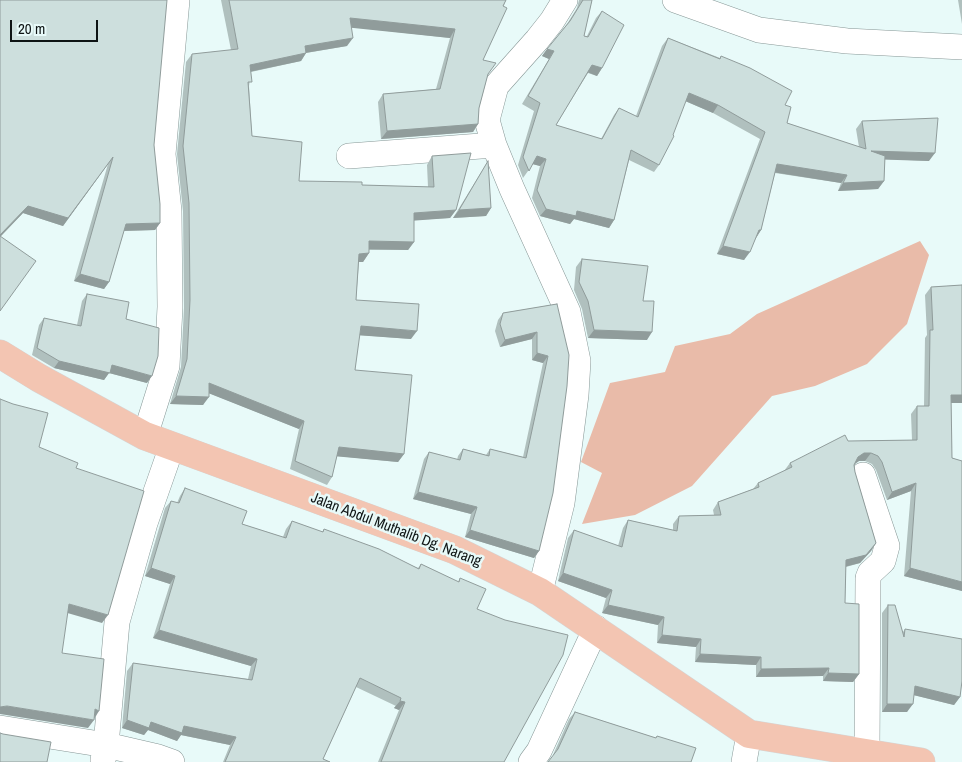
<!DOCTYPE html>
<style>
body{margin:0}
#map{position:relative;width:962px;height:762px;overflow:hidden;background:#e8faf9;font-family:"Archivo Narrow",sans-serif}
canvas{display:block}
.scale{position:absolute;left:10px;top:20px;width:88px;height:22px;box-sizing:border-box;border:2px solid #0e1414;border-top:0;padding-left:6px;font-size:15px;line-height:18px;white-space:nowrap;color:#0e1414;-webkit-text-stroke:4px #e8faf9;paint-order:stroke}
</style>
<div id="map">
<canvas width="962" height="762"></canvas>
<div class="scale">20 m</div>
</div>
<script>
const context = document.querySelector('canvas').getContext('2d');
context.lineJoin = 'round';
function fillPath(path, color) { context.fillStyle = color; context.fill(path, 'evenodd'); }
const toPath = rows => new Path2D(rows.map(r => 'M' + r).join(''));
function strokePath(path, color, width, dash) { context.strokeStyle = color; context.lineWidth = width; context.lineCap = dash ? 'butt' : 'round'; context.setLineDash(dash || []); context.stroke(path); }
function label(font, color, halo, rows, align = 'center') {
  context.font = font + ' "Archivo Narrow",sans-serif'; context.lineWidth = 5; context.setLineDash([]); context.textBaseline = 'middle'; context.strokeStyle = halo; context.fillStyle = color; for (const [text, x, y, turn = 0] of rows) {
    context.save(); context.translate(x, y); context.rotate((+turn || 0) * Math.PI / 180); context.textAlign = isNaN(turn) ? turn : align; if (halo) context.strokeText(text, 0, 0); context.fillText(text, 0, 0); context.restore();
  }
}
const green = toPath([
 [920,241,929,255,907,324,867,364,815,386,772,396,692,486,635,515,582,524,602,473,581,462,610,383,665,372,675,346,730,334,757,314]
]);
const minor = toPath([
 [675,0,759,30,847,41,962,47],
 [349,156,494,145],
 [145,436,167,366,170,307,169,211,163,154,177,0],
 [172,446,145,523,117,622,106,745,158,757,172,762],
 [863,475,887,546,883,561,870,573,868,578,867,752],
 [540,592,562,503,576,395,578,361,568,312,512,189,494,145,487,120,496,86,537,40,552,21,565,0],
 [0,728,106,745,103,760],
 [531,762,539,751,596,628],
 [744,762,749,734]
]);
const primary = toPath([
 [0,354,39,378,145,436,455,550,540,592,749,734,921,762]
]);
const wall = toPath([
 [0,0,154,145,160,223,155,230,124,231,109,282,104,289,74,281,108,164,63,226,23,213,1,236,0,311],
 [221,0,506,0,483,60,488,74,479,108,478,124,473,132,381,139,378,102,383,94,436,89,450,38,351,27,347,46,306,53,301,61,251,72,249,86,252,136,299,181,362,185,428,187,427,165,432,156,456,210,450,218,414,220,414,242,408,250,369,250,369,253,363,262,359,262,356,300,411,339,359,335,355,370,404,454,398,462,337,456,332,477,327,485,290,469,299,429,209,393,203,405,170,404,181,367,184,308,183,211,177,154,186,62,192,54,231,50],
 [579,0,592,0,584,36,587,36,596,18,602,11,602,68,597,76,588,73,556,125,601,139,614,115,619,108,636,116,662,46,668,38,720,58,721,56,785,105,787,123,859,147,856,129,862,121,929,161,885,159,884,181,878,189,838,191,841,183,775,173,761,230,756,238,744,260,717,254,760,139,713,113,685,101,659,165,654,172,629,160,614,220,609,228,574,219,570,224,540,216,532,198,540,166,533,164,523,178,518,165,534,111,522,104,549,59,542,56,567,24,577,8],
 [958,0,962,0,962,24],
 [488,161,491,208,486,216,453,218],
 [582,259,643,301,647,340,588,338,582,309,574,290,576,267],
 [962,285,962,403,951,403,952,458,962,461,962,591,904,576,911,491,887,500,876,470,872,464,865,461,859,461,855,464,855,472,876,543,871,551,860,563,846,567,845,603,859,674,853,682,823,681,823,676,756,677,756,665,695,662,696,647,657,643,658,625,602,613,606,598,558,581,568,538,574,530,618,546,623,528,628,520,673,530,673,524,679,516,714,515,713,510,718,502,753,489,758,483,784,471,790,463,848,441,912,440,911,414,917,406,924,406,925,338,927,335,925,295,931,287],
 [87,294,126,319,147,383,109,373,104,380,54,368,32,355,39,325,44,318,77,325,82,301],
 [557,304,539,551,534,558,465,537,471,514,413,499,424,459,429,452,457,460,458,456,463,449,486,455,490,449,523,457,543,363,532,360,532,339,500,347,495,331,498,320,503,313],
 [185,488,242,524,283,537,286,529,292,521,322,532,324,529,418,568,421,564,458,582,460,578,477,609,504,762,378,762,399,710,394,708,396,706,356,687,323,759,330,762,223,762,230,745,181,735,177,741,148,730,144,735,122,728,127,671,133,663,248,679,251,666,153,638,170,584,145,576,165,508,171,501,177,503,180,496],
 [888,605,903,632,905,629,960,697,954,705,914,695,907,712,882,712,882,613],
 [575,712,656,738,657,736,691,762,553,755,569,719]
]);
const shadedWall = toPath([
 [350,18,455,29,450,38,344,27],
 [353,38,347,46,299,54,305,46],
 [547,49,554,51,549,59,542,56],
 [306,53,301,61,244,73,250,65],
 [592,65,602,68,597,76,587,72],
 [689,93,718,105,713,113,683,100],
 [478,124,473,132,381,139,387,131],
 [871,151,935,153,929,161,866,159],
 [537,156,546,159,540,166,532,164],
 [113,157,63,226,23,213,0,237,0,235,28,206],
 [777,164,847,175,841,183,772,172],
 [884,181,878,189,838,191,843,183],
 [491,208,486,216,453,218,459,210],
 [546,209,577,211,614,220,609,228,574,219,570,224,540,216],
 [456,210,450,218,409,221,414,213],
 [160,223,155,230,121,231,126,224],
 [759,230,761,230,756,238],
 [369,241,414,242,408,250,363,249],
 [723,246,750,252,744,260,717,254],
 [369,253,363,262,353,262,359,254],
 [80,274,109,282,104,289,74,281],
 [361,326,417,331,411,339,355,335],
 [594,330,652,332,647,340,588,338],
 [537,332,532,339,500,347,505,340],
 [537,353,548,356,543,363,532,360],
 [59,361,112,365,152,376,147,383,109,373,104,380,54,368],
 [209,383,304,421,299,429,203,391],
 [951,395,962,395,962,403,945,403],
 [176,396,209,397,203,405,170,404],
 [339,447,404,454,398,462,333,456],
 [864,453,871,453,865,461,859,461,853,465,858,457],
 [916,483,911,491,887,500,892,492],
 [418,492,477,507,471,514,413,499],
 [470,530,539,551,534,558,465,537],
 [876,543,871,551,860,563,840,568,846,560],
 [151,568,175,576,170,584,145,576],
 [910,568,962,582,962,591,904,576],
 [563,573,612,590,606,598,558,581],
 [69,604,108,615,102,623,64,612],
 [608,605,664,617,658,625,602,613],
 [159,630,257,659,251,666,153,638],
 [662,635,701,639,696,647,657,643],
 [700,654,761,657,756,665,695,662],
 [829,668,823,676,756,677,761,669],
 [828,673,859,674,853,682,823,681],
 [915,686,960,697,954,705,909,694],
 [400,701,405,702,399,710,394,708],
 [887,704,913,704,907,712,882,712],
 [7,706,94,720,88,728,0,714,0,707],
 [95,709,99,711,94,719],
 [127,720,151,722,184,726,236,737,230,745,181,735,177,741,148,730,144,735,122,728]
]);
const building = toPath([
 [0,0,167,0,154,145,160,204,160,223,126,224,109,282,80,274,113,157,68,218,28,206,0,235,0,0],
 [229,0,506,0,503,6,507,8,483,60,496,63,488,74,479,108,478,124,387,131,383,94,440,89,455,29,350,18,353,38,305,46,306,53,250,65,252,82,248,82,252,136,302,142,299,181,362,182,362,185,434,187,432,156,471,153,456,210,414,213,414,242,369,241,369,253,359,254,356,300,419,304,417,331,361,326,355,370,412,375,404,454,339,447,332,477,295,461,304,421,209,383,209,397,176,396,187,359,190,300,189,203,183,146,192,54,238,49,229,0],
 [583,0,592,0,584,36,588,37,602,11,624,25,602,68,592,65,556,125,602,139,619,108,638,117,668,38,720,59,721,56,750,68,792,91,785,105,791,107,787,123,866,149,862,121,938,118,935,153,871,151,885,156,884,181,843,183,847,175,777,164,761,230,759,230,750,252,723,246,765,132,718,105,689,93,673,135,674,136,659,165,631,150,614,220,577,211,576,216,546,209,537,190,546,159,537,156,529,171,523,157,540,103,528,96,554,51,547,49,570,21,583,0],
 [488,161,491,208,459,210,488,161],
 [0,236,36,261,0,311,0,236],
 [582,259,648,266,643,301,654,301,652,332,594,330,588,301,579,282,582,259],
 [962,285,962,395,951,395,952,458,962,461,962,582,910,568,916,483,892,492,882,462,878,456,871,453,864,453,858,457,854,465,855,472,876,543,866,555,846,560,845,603,859,604,859,674,828,673,829,668,761,669,761,657,700,654,701,639,662,635,664,617,608,605,612,590,563,573,574,530,622,547,628,520,677,531,679,516,721,515,718,502,759,487,758,483,792,467,790,463,845,435,848,441,917,440,917,406,929,406,930,330,933,330,931,287,962,285],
 [87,294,129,302,126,319,159,328,158,356,152,376,112,365,110,373,59,361,37,348,44,318,81,326,87,294],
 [557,304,569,355,567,386,553,493,539,551,470,530,477,507,418,492,429,452,460,460,463,449,489,456,490,449,526,458,548,356,537,353,537,332,505,340,500,324,503,313,557,304],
 [0,399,13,404,48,413,39,447,78,463,76,468,144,491,108,615,69,604,62,653,104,659,99,711,95,709,94,720,7,706,0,707,0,399],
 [185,488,247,511,242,524,286,538,292,521,323,532,324,529,379,549,419,569,421,564,459,582,460,578,486,589,477,609,505,620,568,635,563,655,504,762,381,762,405,702,400,701,401,698,360,678,323,759,330,762,225,762,236,737,184,726,182,733,151,722,149,728,127,720,133,663,252,680,257,659,159,630,175,576,151,568,171,501,179,503,185,488],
 [888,605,895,605,904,637,905,629,962,639,962,681,960,697,915,686,913,704,887,704,888,605],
 [575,712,656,738,657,736,696,748,691,762,548,762,558,749,575,712],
 [0,733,3,734,51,742,47,762,0,762,0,733]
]);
const streetNames = [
 ["Jalan Abdul Muthalib Dg. Narang",396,530,21]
];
fillPath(green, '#e9bba9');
strokePath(minor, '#879796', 26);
strokePath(primary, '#d4d5d5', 29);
strokePath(minor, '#fff', 25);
strokePath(primary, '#f3c5b2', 28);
fillPath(wall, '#b0c0be');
fillPath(shadedWall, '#909c9b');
fillPath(building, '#cddfdd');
strokePath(building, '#909c9b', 1);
label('15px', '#0e1414', '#e8faf9', streetNames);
</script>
